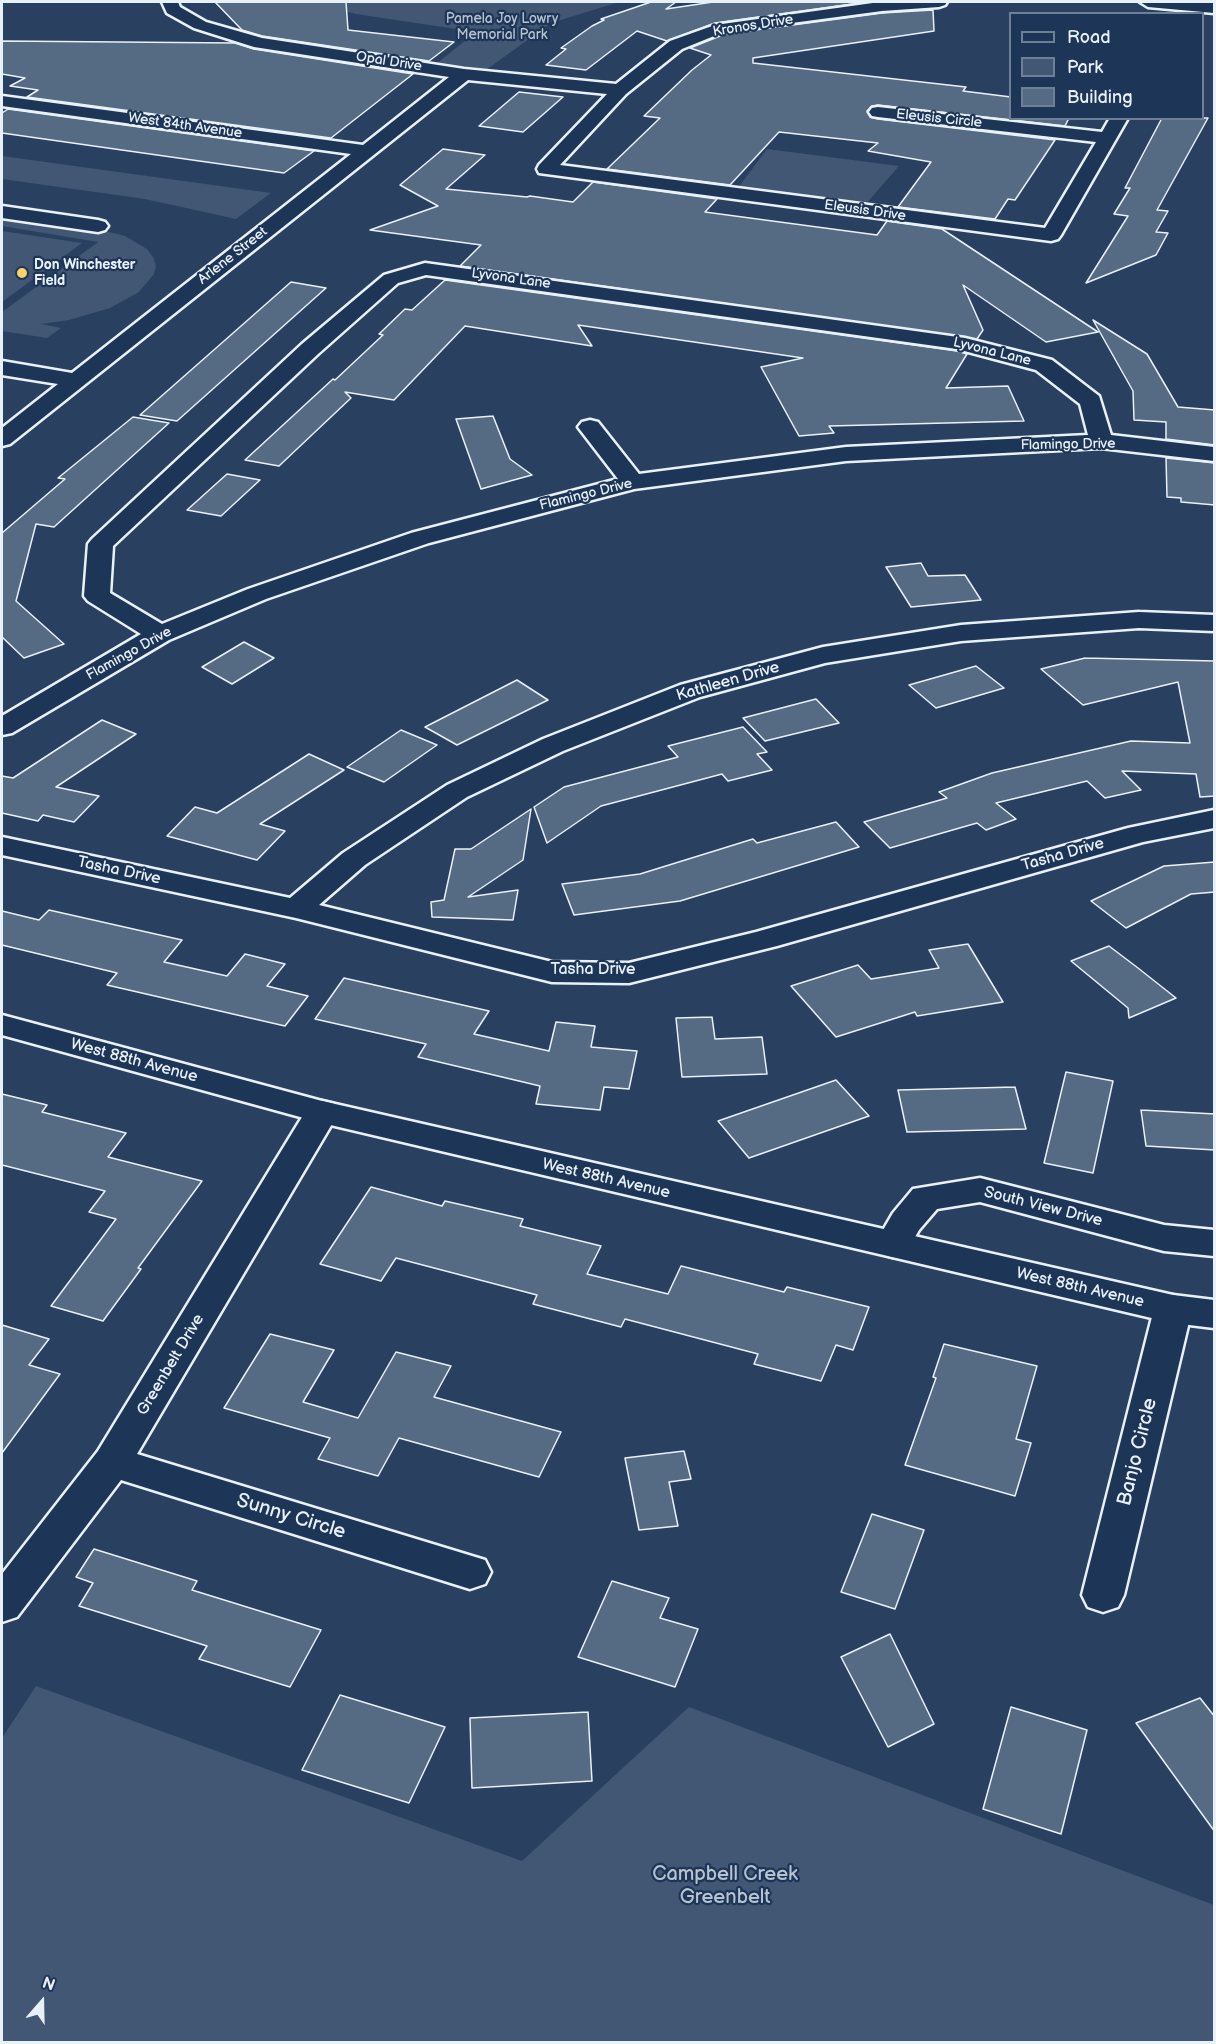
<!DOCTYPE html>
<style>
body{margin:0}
#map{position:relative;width:1216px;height:2044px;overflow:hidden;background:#294061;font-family:"Balsamiq Sans",sans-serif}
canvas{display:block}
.frame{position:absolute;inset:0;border:3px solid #e8f1f8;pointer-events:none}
.legend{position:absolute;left:1009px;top:12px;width:195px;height:108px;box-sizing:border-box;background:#1d3557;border:2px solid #6e8097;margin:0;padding:8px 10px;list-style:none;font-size:18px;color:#e8f1f8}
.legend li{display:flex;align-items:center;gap:12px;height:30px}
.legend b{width:30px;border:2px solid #6e8097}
.north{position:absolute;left:12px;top:1972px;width:60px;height:60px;-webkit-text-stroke:4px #1d3557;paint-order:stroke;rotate:20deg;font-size:16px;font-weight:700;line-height:24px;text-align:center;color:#e8f1f8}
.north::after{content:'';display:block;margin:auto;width:21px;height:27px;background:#e8f1f8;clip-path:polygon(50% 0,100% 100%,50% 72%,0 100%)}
</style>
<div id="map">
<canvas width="1216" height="2044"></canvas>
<div class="frame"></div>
<ul class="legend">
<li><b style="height:8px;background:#1d3557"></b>Road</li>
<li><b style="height:16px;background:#415774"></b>Park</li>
<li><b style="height:16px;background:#556a83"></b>Building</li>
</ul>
<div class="north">N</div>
</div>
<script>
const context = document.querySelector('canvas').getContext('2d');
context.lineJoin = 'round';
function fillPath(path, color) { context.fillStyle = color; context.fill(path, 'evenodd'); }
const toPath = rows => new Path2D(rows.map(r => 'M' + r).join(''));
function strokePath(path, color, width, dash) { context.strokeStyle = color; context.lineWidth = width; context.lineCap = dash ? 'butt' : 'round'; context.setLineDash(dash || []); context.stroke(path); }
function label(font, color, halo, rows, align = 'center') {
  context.font = font + ' "Balsamiq Sans",sans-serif'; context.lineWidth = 4.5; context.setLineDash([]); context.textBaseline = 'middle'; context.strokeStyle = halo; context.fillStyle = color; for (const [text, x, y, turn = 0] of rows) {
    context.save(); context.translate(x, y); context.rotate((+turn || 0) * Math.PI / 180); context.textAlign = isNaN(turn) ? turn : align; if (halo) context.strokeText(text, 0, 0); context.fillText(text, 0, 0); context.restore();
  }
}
const green = toPath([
 [326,2,619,2,551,23,486,70,436,64,476,32,356,14,334,8],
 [767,149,899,166,865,205,738,188],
 [2,156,271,193,236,219,145,199,2,179],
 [2,215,92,228,125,236,147,249,153,257,156,266,154,274,139,292,110,308,69,320,41,324,61,328,47,338,2,331,2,312,98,242,2,226],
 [2,231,82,243,2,302],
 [36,1686,522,1861,689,1707,1214,1905,1214,2042,2,2042,2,1738]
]);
const building = toPath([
 [215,2,346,2,348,30,454,42,429,61,262,36,242,30,215,2],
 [651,2,676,2,666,9,713,2,867,2,715,23,667,41,637,31,586,70,546,65,566,49,561,48,592,26,604,20,601,19,651,2],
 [933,10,934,31,753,58,753,63,966,87,963,91,1011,97,1011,118,1069,118,1065,126,878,105,872,106,867,111,870,117,878,119,1055,140,1015,200,1008,199,995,219,898,207,931,162,868,151,878,143,779,132,730,185,607,169,660,118,644,116,692,70,711,55,690,48,725,34,882,13,933,10],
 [2,41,235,43,254,49,413,74,331,138,27,97,38,90,10,86,25,78,2,74,2,41],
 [519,92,563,97,523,132,479,126,519,92],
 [8,109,314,151,284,173,2,133,2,113,8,109],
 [1162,118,1208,118,1157,210,1168,211,1156,232,1168,233,1156,255,1086,283,1128,216,1114,214,1130,188,1125,188,1162,118],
 [443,149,485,155,446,189,527,197,530,196,573,202,593,182,717,199,705,212,877,235,887,221,942,229,1098,332,1046,342,963,285,983,330,977,339,460,266,481,245,370,230,438,206,400,185,443,149],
 [445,280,957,351,967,354,946,388,1008,386,1024,421,829,426,834,433,799,436,761,367,803,358,578,325,592,346,465,326,394,400,345,392,351,398,279,466,245,460,333,379,335,380,383,335,379,334,405,309,412,310,445,280],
 [291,282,326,288,177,421,140,415,291,282],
 [1093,320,1147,354,1178,407,1215,410,1215,445,1166,439,1166,422,1134,420,1133,391,1093,320],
 [493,416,510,459,532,475,481,489,456,419,493,416],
 [133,417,169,423,54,527,36,524,16,601,64,644,24,658,2,637,2,533,65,479,58,478,133,417],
 [1166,458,1215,463,1215,505,1181,502,1181,498,1167,497,1166,458],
 [227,474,260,480,221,516,187,510,227,474],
 [921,563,928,576,965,575,981,600,911,607,886,567,921,563],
 [244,642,274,658,232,684,202,667,244,642],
 [1085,658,1215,661,1215,796,1200,797,1196,774,1122,771,1141,790,1105,798,1087,781,996,803,1016,819,986,830,977,823,890,848,864,822,947,798,939,792,992,773,1131,741,1190,743,1178,682,1083,705,1041,669,1085,658],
 [976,666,1004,688,936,708,909,685,976,666],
 [517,680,548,700,457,745,425,727,517,680],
 [816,699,839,723,765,741,743,718,816,699],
 [102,720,136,734,56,787,99,796,74,822,43,815,38,821,2,813,2,776,13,778,102,720],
 [743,727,767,752,757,754,772,770,728,781,722,774,601,806,547,843,534,807,564,787,678,757,668,746,743,727],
 [401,730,437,745,384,782,347,767,401,730],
 [309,754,344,770,260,824,285,831,257,860,167,836,195,807,217,813,309,754],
 [531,809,523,860,468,897,518,890,513,920,432,917,431,902,444,900,455,849,471,849,531,809],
 [836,822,859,847,680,901,574,915,562,884,640,874,753,839,757,843,836,822],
 [1215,862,1215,892,1191,894,1126,928,1091,901,1164,866,1215,862],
 [49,910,182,940,164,962,227,976,245,954,285,964,267,986,308,996,285,1026,107,985,117,973,2,945,2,911,39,920,49,910],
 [968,944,1003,1002,917,1016,915,1012,836,1037,791,986,858,965,871,979,939,968,929,950,968,944],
 [1109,946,1138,968,1176,998,1129,1018,1128,1008,1071,961,1109,946],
 [344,978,489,1011,474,1034,549,1051,556,1022,595,1026,591,1047,637,1051,629,1089,604,1087,600,1110,536,1104,540,1086,418,1057,426,1044,315,1019,344,978],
 [712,1017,715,1039,762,1037,767,1074,682,1077,676,1018,712,1017],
 [1066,1072,1113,1081,1093,1173,1044,1163,1066,1072],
 [836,1080,869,1116,749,1158,718,1121,836,1080],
 [1015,1087,1026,1129,907,1132,898,1090,1015,1087],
 [2,1094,47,1105,42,1112,126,1133,108,1157,202,1181,138,1268,141,1269,103,1321,51,1306,116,1219,89,1212,105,1191,2,1165,2,1094],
 [1141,1110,1215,1114,1215,1150,1146,1146,1141,1110],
 [371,1187,442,1206,445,1201,523,1219,520,1226,601,1246,587,1274,668,1294,681,1266,784,1292,787,1287,869,1307,853,1350,836,1345,821,1381,754,1364,758,1354,625,1319,621,1327,533,1304,537,1295,396,1258,381,1281,320,1264,371,1187],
 [2,1325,49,1339,29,1365,60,1374,2,1453,2,1325],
 [270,1334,334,1350,303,1402,358,1418,396,1352,451,1366,434,1397,561,1432,539,1477,399,1438,378,1476,318,1459,330,1438,224,1408,270,1334],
 [944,1344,1037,1366,1016,1439,1031,1443,1015,1496,905,1465,936,1378,933,1377,944,1344],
 [684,1451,691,1479,669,1482,678,1526,639,1530,625,1458,684,1451],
 [872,1514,924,1530,895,1609,841,1592,872,1514],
 [94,1549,197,1581,192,1590,321,1630,290,1687,199,1659,207,1646,79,1606,93,1583,76,1577,94,1549],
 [612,1581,669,1598,660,1618,698,1629,675,1687,578,1657,612,1581],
 [890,1634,934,1724,888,1747,841,1657,890,1634],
 [340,1695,445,1727,409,1803,302,1770,340,1695],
 [1200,1698,1215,1717,1215,1832,1136,1723,1200,1698],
 [1011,1707,1087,1730,1061,1834,983,1809,1011,1707],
 [588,1712,592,1781,472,1788,470,1718,588,1712]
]);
const street = toPath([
 [162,2,178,2,180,7,206,22,262,38,464,69,616,84,670,41,715,25,880,2,947,2,945,5,939,7,882,11,724,32,682,49,626,94,560,165,1045,228,1096,142,878,117,872,116,869,112,872,108,878,107,1102,132,1110,118,1128,118,1061,235,1058,239,1051,241,539,173,537,169,539,165,607,94,468,80,10,444,2,446,2,428,58,384,2,375,2,361,72,373,351,154,2,106,2,96,363,145,449,77,254,47,194,28,167,13,162,2],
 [1140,2,1214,3,1214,13,1148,7,1140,2],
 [2,206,98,220,105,222,108,226,105,230,98,232,2,218,2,206],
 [425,263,965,338,1052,360,1099,396,1111,435,1214,447,1214,461,1101,448,846,461,634,489,429,543,266,599,169,640,12,733,2,735,2,716,141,634,88,601,84,596,88,544,92,539,302,344,384,275,425,263],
 [426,275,957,349,1036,370,1080,404,1088,435,846,447,639,474,598,422,590,420,582,422,578,427,618,479,411,533,248,589,162,624,110,593,113,546,318,354,398,283,426,275],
 [1139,612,1214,615,1214,631,1139,628,961,641,825,663,700,697,563,751,467,797,365,865,319,905,552,962,629,963,756,932,1128,828,1214,810,1214,828,1143,842,777,946,629,983,552,982,296,918,2,855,2,837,290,898,343,853,447,785,543,739,680,685,823,647,961,625,1139,612],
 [322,1101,334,1104,339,1112,137,1454,485,1560,491,1572,485,1584,470,1589,121,1480,17,1617,2,1622,2,1574,98,1451,310,1104,322,1101],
 [980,1178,1164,1225,1214,1230,1214,1256,1164,1251,980,1202,937,1209,919,1230,906,1253,893,1257,880,1253,875,1244,893,1213,913,1189,980,1178],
 [1173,1295,1186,1299,1192,1309,1124,1595,1118,1607,1103,1612,1088,1607,1082,1595,1154,1309,1160,1299,1173,1295]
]);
const secondary = toPath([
 [2,1015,322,1101,1173,1295,1214,1300,1214,1328,1173,1323,322,1123,2,1035,2,1015]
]);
const markers = [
 [22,273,6,"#ffd166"]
];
const farParknames = [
 ["Pamela Joy Lowry",502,19],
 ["Memorial Park",502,35]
];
const farStreetnames = [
 ["Kronos Drive",753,26,-9],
 ["Opal Drive",389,62,9],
 ["Eleusis Circle",939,119,6],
 ["West 84th Avenue",185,126,8],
 ["Eleusis Drive",865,211,8],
 ["Arlene Street",233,256,-38],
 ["Lyvona Lane",511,279,8],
 ["Lyvona Lane",992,352,14],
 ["Flamingo Drive",1068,445,-1],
 ["Flamingo Drive",586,495,-14],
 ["Flamingo Drive",129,654,-29]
];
const farPoinames = [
 ["Don Winchester",34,265],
 ["Field",34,281]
];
const streetNames = [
 ["Kathleen Drive",728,682,-16],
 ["Tasha Drive",1063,855,-16],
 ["Tasha Drive",119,871,12],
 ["Tasha Drive",593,970],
 ["West 88th Avenue",134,1061,15],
 ["West 88th Avenue",606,1179,13],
 ["South View Drive",1043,1207,14],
 ["West 88th Avenue",1080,1288,13],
 ["Greenbelt Drive",171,1365,-59]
];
const nearStreetnames = [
 ["Banjo Circle",1138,1452,-76],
 ["Sunny Circle",291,1517,17]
];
const nearParknames = [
 ["Campbell Creek",725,1875],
 ["Greenbelt",725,1898]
];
fillPath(green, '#415774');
fillPath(building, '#556a83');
strokePath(building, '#e8f1f8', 1.5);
strokePath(street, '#e8f1f8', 5);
strokePath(secondary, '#e8f1f8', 5);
fillPath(street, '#1d3557');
fillPath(secondary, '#1d3557');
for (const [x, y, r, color] of markers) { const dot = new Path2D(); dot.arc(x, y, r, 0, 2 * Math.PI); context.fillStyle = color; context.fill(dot); strokePath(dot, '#1d3557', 2); }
label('14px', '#b6c3d0', '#1d3557', farParknames);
label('14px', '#e8f1f8', '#1d3557', farStreetnames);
label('bold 14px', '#e8f1f8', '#1d3557', farPoinames, 'left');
label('16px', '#e8f1f8', '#1d3557', streetNames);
label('20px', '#e8f1f8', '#1d3557', nearStreetnames);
label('20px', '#b6c3d0', '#1d3557', nearParknames);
</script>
